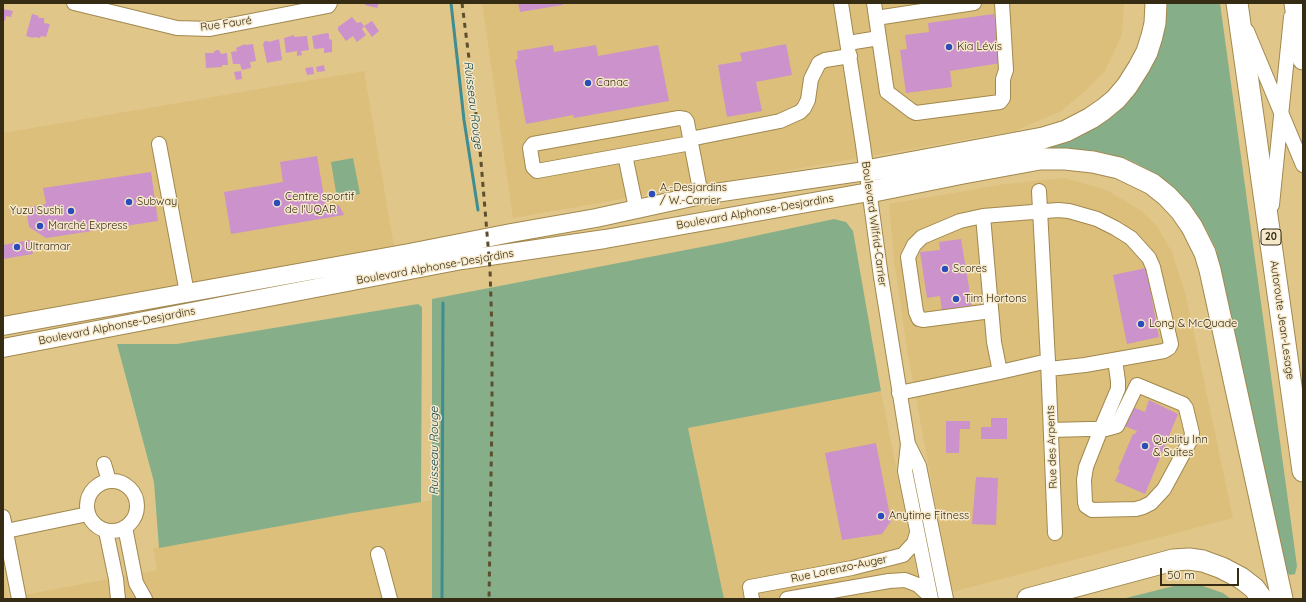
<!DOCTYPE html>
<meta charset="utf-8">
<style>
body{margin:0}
#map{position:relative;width:1306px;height:602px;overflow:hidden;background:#e1c68a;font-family:Quicksand,sans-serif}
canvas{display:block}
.frame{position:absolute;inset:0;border:4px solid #362b13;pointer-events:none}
.scale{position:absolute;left:1160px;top:568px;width:79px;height:18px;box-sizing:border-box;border:2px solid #362b13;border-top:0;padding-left:5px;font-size:12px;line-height:14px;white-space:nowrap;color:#362b13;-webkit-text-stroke:3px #f6e9cb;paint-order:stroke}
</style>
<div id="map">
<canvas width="1306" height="602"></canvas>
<div class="frame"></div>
<div class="scale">50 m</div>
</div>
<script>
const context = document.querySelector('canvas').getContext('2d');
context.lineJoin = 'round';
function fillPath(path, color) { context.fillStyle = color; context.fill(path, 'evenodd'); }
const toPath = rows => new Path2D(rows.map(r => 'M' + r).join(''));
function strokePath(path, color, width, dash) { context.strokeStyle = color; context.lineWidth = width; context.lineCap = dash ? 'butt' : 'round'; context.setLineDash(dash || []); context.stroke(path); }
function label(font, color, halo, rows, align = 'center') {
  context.font = font + ' Quicksand,sans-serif'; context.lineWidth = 3; context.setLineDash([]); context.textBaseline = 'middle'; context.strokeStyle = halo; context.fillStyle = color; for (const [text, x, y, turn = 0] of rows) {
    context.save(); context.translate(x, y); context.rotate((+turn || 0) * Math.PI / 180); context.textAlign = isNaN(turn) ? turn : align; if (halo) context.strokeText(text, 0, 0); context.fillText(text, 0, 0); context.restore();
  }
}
const built = toPath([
 [482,3,1124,3,1122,35,1105,71,1085,91,1061,111,1015,131,513,218],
 [364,71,394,246,3,320,3,133],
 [1064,178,1107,190,1140,210,1156,225,1172,252,1186,296,1233,518,952,592,908,355,894,261,889,204,1005,184],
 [881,391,922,599,724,599,688,428],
 [433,500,432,599,3,599,3,571,8,598,157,570,153,548,352,513]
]);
const green = toPath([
 [1166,3,1220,3,1297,566,1295,574,1290,575,1286,572,1216,249,1205,227,1190,204,1173,188,1149,170,1127,159,1096,151,1041,149,1090,129],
 [353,158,360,194,337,198,331,162],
 [834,219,846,222,853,231,881,391,688,428,724,599,432,599,432,299,722,243],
 [418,304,422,307,421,502,352,513,159,548,154,482,117,344,177,344],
 [1197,584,1223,593,1231,599,1122,599,1178,585]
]);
const stream = toPath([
 [451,3,464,120,478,210],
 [442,599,443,303]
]);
const building = toPath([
 [365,3,379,3,377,8,365,5],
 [518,3,563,3,563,5,520,12],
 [3,9,13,11,11,17,6,16,5,21,3,20],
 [32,14,39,16,38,18,44,18,44,23,50,24,46,37,41,36,40,38,34,37,33,38,26,36],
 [994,14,1001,63,950,71,952,87,906,93,900,50,907,49,905,35,929,32,928,23],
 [352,17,357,23,361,22,364,26,362,29,366,35,357,42,353,36,346,41,338,30,338,27],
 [372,21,379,31,372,37,364,26],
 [327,33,329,34,329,39,332,40,332,52,324,53,324,48,314,49,312,36],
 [294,35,294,37,307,36,309,50,301,51,302,55,297,56,297,51,286,53,284,38],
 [279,39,282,60,267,63,263,44,265,41,268,41,269,42],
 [245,44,245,45,253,44,256,61,250,62,251,68,242,70,240,64,233,64,231,52,237,51,236,48],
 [786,44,792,75,756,82,762,111,727,117,718,65,742,61,740,53],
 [553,45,554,52,596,45,598,56,658,45,669,101,574,118,573,115,526,124,515,60,518,59,517,51],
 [216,50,219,50,221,54,227,53,228,65,222,65,222,67,206,68,205,53,213,53],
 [324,65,325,71,317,72,316,67],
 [313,67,314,74,307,75,305,68],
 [241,71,242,79,236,80,234,72],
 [317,156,326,208,339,205,344,215,231,234,224,192,283,182,280,162],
 [151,172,158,221,46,238,29,227,26,208,46,204,43,188],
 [961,239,972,306,942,311,940,296,927,298,920,252,940,250,939,242],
 [30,240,33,254,3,259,3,245],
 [1146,268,1159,337,1127,344,1113,275],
 [1149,400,1178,414,1145,494,1115,481,1120,470,1118,469,1133,434,1135,434,1137,431,1112,421,1120,402,1145,412],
 [991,418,1007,418,1007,439,981,439,981,427,991,427],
 [946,421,970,421,970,429,960,429,959,453,946,453],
 [876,443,891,521,882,534,842,540,825,453],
 [976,477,998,478,996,525,972,524]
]);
const minor = toPath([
 [74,3,177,28,210,29,328,6,330,3],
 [841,3,863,145,881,277,908,444,905,471,931,599],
 [876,18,974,3],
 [1247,31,1303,165],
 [879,38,887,92,912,111,916,113,1000,102,1003,98,1003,79,1006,70,1002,3],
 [848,43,879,38,874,3],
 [690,139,780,121,800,112,804,108,808,100,811,79,819,63,825,60,850,56],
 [691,143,537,171,533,167,530,148,533,144,679,118,685,119,687,122,701,195],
 [159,144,187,293],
 [625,155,636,208],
 [1039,191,1048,361,1055,533],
 [1272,205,1291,17],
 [983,216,960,221,922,237,914,245,908,257,916,312,919,319,923,320,991,311],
 [1000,372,994,342,983,216,1058,210,1069,211,1097,219,1115,228,1131,238,1149,258,1153,267,1171,344,1169,348,1164,351,1085,365,1049,369],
 [899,393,1000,372,1048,361],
 [1051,430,1088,429,1106,429,1117,426,1137,385,1183,404,1186,408,1192,433,1191,439,1164,489,1151,503,1143,507,1136,509,1092,510,1086,506,1085,502,1084,480,1086,467,1101,429,1118,389,1118,381,1115,360],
 [908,444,919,466,946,599],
 [104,464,109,481],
 '87 506a25 25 0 1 1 50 0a25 25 0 1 1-50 0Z',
 [3,517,19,599],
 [125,527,136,583,145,599],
 [6,531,88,514],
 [106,531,116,579,118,599],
 [378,554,390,599],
 [752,599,750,587,852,568,903,555,914,543,917,533],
 [787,599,889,581,905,580,918,585,930,596]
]);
const major = toPath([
 [3,326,409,253,511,233,596,218,701,195,866,171],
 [3,348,462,260,605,239,869,192]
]);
const highway = toPath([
 [1237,3,1303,471],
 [1295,3,1303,59],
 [866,171,1043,138,1066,131,1091,118,1104,109,1116,99,1127,86,1139,67,1147,52,1152,36,1155,23,1156,3],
 [869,192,963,173,1040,159,1065,159,1093,162,1119,168,1152,184,1167,196,1181,211,1192,227,1205,253,1210,270,1282,599],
 [1028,599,1173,560,1189,559,1203,561,1222,568,1241,578,1254,588,1262,599]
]);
const rail = toPath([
 [462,3,479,138,490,269,492,332,492,415,489,599]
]);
const markers = [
 [949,47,4,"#2c4cbc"],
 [588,83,4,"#2c4cbc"],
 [652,194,4,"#2c4cbc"],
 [129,202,4,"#2c4cbc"],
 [277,203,4,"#2c4cbc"],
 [71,211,4,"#2c4cbc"],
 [40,226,4,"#2c4cbc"],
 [17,247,4,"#2c4cbc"],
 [945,269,4,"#2c4cbc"],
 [956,299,4,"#2c4cbc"],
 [1141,324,4,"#2c4cbc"],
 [1145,446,4,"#2c4cbc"],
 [881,516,4,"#2c4cbc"]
];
const shields = [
 [1271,237,20]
];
const shieldNames = [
 ["20",1271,237]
];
const streetNames = [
 ["Rue Fauré",226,24,-8],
 ["Boulevard Alphonse-Desjardins",755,212,-10],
 ["Boulevard Wilfrid-Carrier",874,224,82],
 ["Boulevard Alphonse-Desjardins",435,267,-10],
 ["Autoroute Jean-Lesage",1282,320,82],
 ["Boulevard Alphonse-Desjardins",117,326,-11],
 ["Rue des Arpents",1052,447,-92],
 ["Rue Lorenzo-Auger",839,569,-12]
];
const poiNames = [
 ["Kia Lévis",957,47],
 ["Canac",596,83],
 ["A.-Desjardins",660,188],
 ["/ W.-Carrier",660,201],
 ["Centre sportif",285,197],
 ["de l'UQAR",285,210],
 ["Subway",137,202],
 ["Yuzu Sushi",63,211,"right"],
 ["Marché Express",48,226],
 ["Ultramar",25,247],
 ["Scores",953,269],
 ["Tim Hortons",964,299],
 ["Long & McQuade",1149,324],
 ["Quality Inn",1153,440],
 ["& Suites",1153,453],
 ["Anytime Fitness",889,516]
];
const waterNames = [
 ["Ruisseau Rouge",473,105,83],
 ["Ruisseau Rouge",434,451,-90]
];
fillPath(built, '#dcbf7b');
fillPath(green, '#86af89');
strokePath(stream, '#3f8d90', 3);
fillPath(building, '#cc92cb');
strokePath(minor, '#a1884e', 16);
strokePath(major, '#a1884e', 20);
strokePath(highway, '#a1884e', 23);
strokePath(minor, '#fff', 14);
strokePath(major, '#fff', 18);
strokePath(highway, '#fff', 21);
strokePath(rail, '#5c4e2e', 3, [5, 5]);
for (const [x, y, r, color] of markers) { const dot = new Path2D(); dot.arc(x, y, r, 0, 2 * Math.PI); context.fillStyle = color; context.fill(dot); strokePath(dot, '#f6e9cb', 1.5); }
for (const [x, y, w] of shields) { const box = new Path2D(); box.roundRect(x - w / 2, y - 8, w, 16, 3); context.fillStyle = '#f6e9cb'; context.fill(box); strokePath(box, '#362b13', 1); }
label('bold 10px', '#362b13', null, shieldNames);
label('11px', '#362b13', '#f6e9cb', streetNames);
label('11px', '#362b13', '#f6e9cb', poiNames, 'left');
label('italic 12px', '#053d43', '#f6e9cb', waterNames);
</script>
